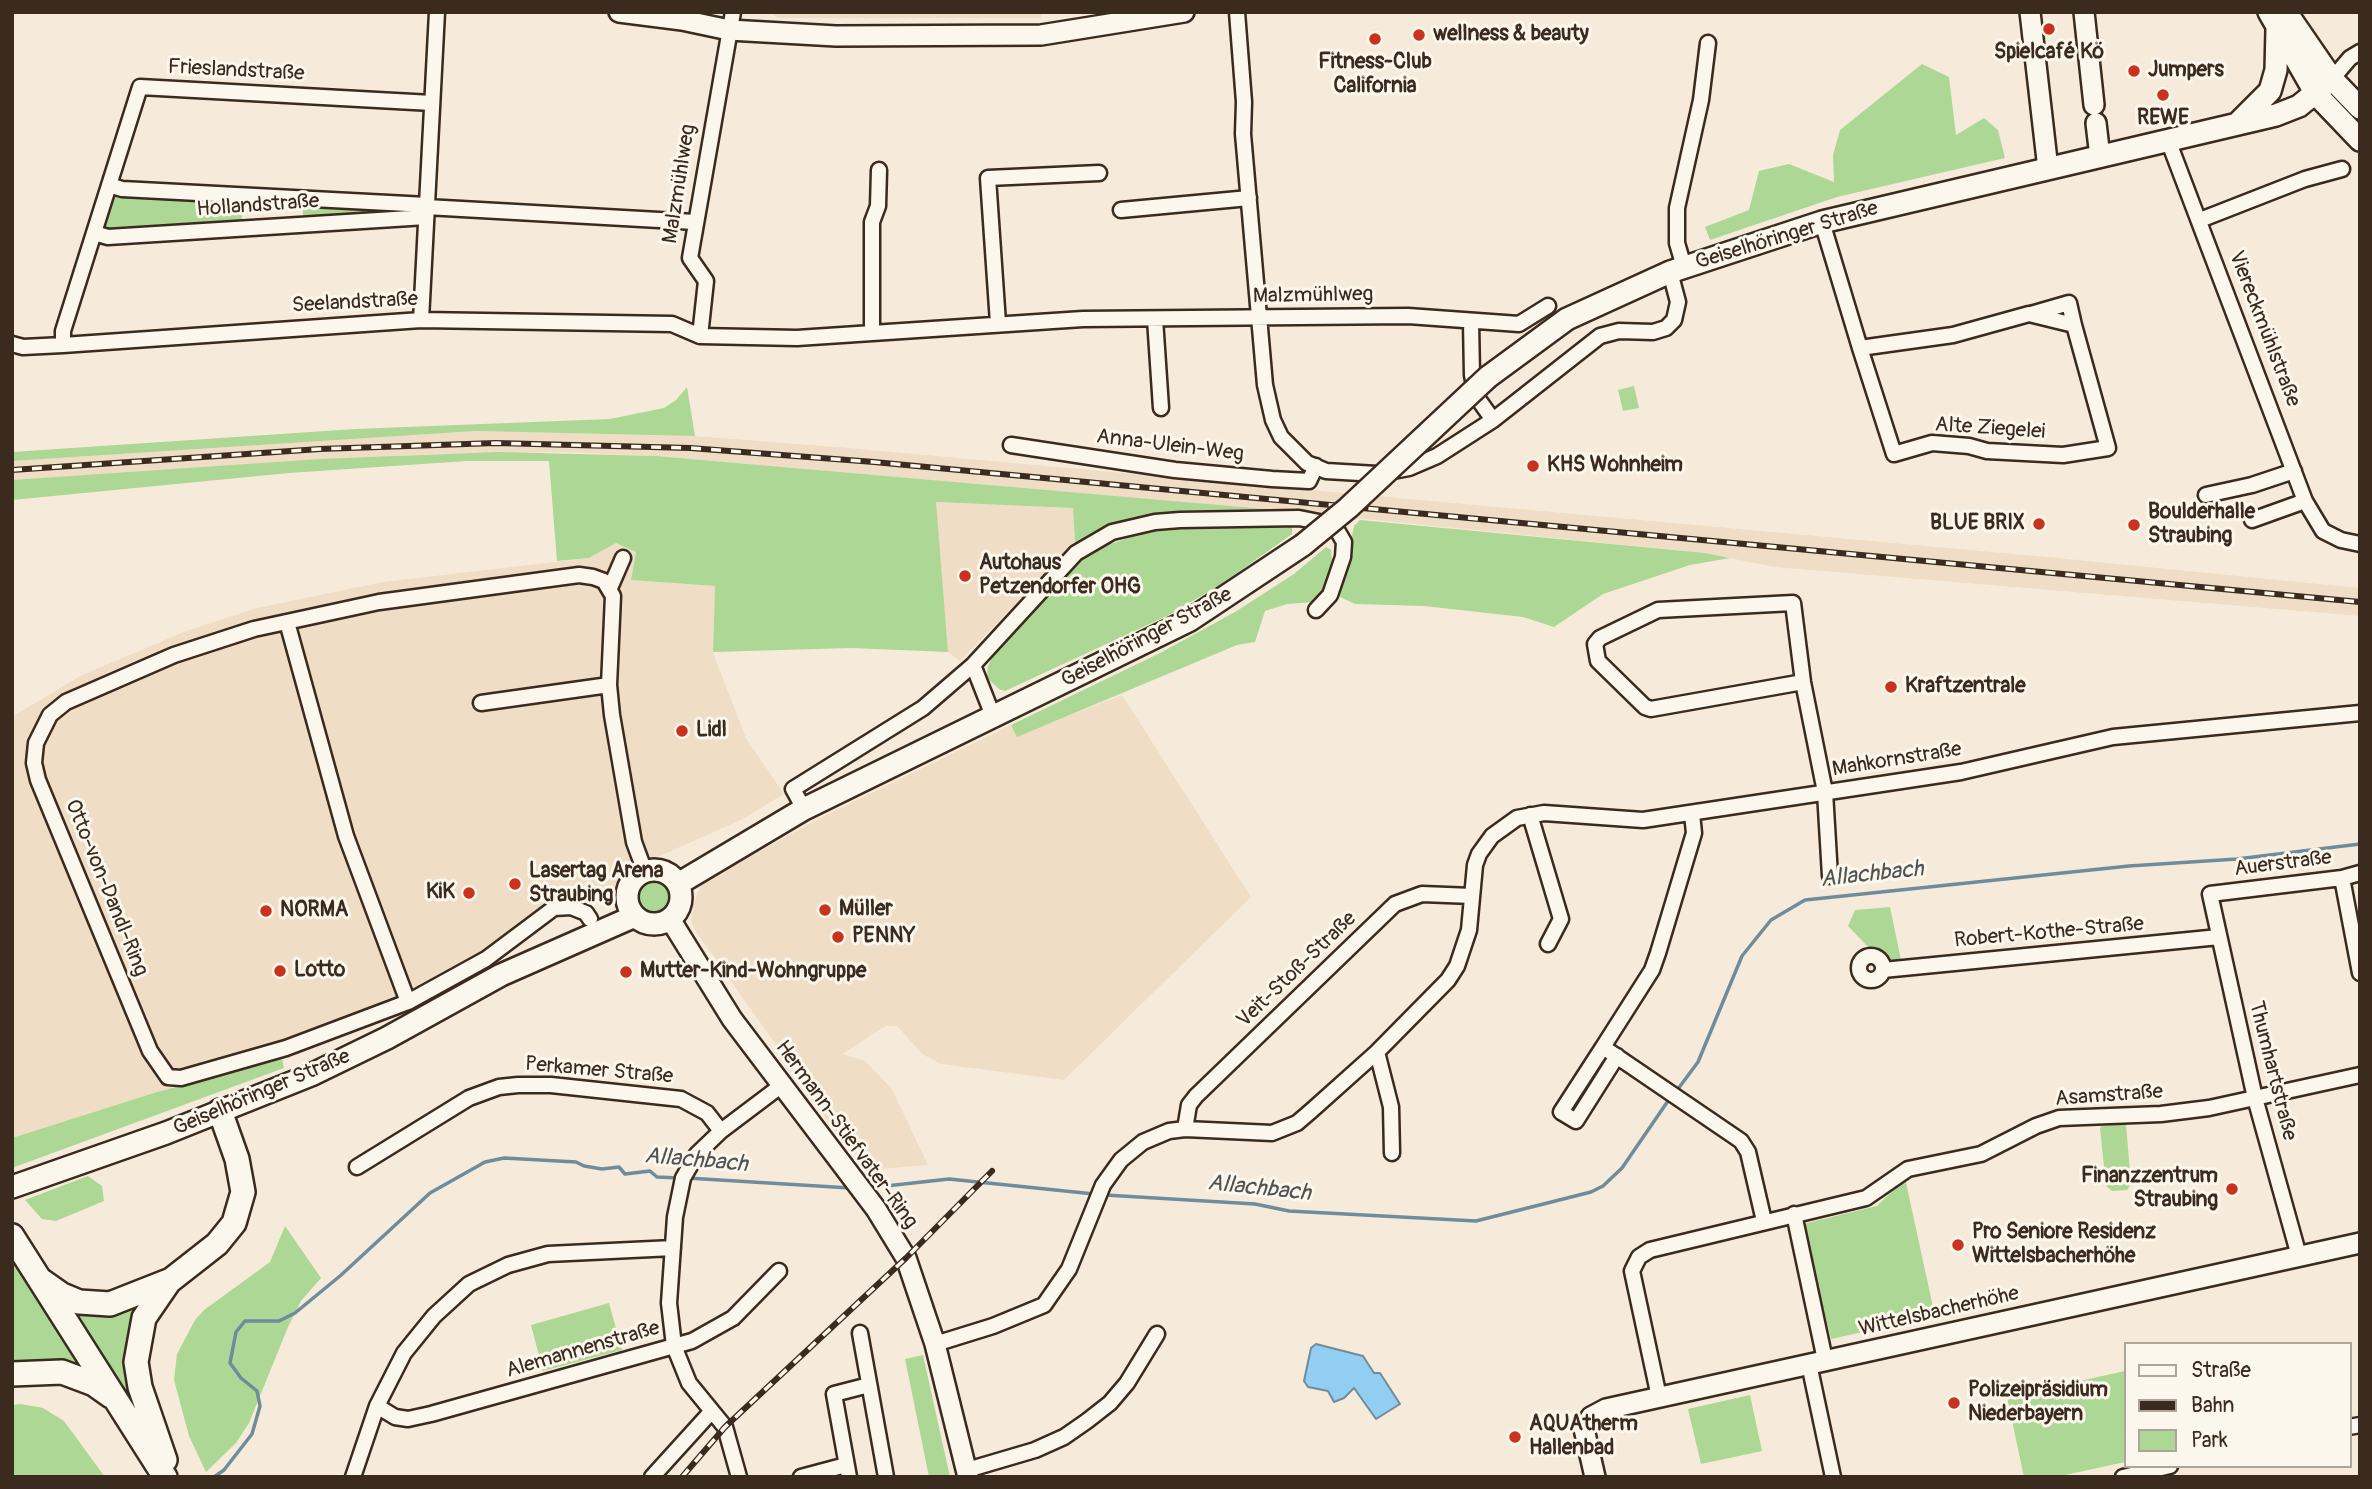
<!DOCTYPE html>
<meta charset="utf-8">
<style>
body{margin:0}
#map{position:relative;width:2372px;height:1489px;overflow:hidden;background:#f6ebda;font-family:Pangolin,sans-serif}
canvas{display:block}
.frame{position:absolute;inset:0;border:14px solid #3b2a1e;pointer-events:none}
.legend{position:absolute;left:2124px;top:1342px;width:228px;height:126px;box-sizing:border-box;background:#fbf7ec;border:2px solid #aea59a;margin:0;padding:9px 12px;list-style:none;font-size:21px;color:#3b2a1e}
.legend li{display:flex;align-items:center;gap:14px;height:35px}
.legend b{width:35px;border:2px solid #aea59a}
</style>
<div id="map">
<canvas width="2372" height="1489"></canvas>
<div class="frame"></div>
<ul class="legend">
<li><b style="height:9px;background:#fbf7ec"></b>Straße</li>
<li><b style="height:9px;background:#3b2a1e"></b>Bahn</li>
<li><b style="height:19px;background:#add794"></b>Park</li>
</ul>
</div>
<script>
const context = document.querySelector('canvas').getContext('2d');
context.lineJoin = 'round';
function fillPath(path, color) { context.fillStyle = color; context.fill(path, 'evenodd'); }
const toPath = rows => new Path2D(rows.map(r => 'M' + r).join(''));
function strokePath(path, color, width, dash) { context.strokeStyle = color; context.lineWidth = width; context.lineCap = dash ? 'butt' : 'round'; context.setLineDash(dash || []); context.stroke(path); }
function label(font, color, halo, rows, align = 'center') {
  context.font = font + ' Pangolin,sans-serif'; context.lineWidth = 6; context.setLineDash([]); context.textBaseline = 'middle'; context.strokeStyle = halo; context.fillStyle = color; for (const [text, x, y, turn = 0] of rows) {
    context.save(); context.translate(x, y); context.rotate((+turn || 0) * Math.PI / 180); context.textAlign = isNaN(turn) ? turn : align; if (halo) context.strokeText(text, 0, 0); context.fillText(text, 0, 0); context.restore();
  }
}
const built = toPath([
 [769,12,1041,12,1041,18,778,18],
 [476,431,695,436,849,448,2047,557,2360,588,2360,616,1774,567,1705,553,1314,514,656,456,562,452,431,454,12,480,12,461],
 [935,502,1073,508,1075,543,960,661,948,652],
 [616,543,636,552,631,580,715,586,713,653,746,738,784,794,741,820,626,871,617,887,544,922,390,1014,282,1059,157,1092,12,1138,12,717,80,676,186,631,257,608,383,582,589,558],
 [1122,695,1251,897,1064,1080,941,1064,922,1054,897,1026,886,1026,842,1054,865,1061,892,1089,928,1165,867,1170,805,1092,811,1075,801,1080,696,932,691,921,695,899,702,883,818,819,1011,725,1017,736]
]);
const green = toPath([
 [1922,64,1949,77,1956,135,1984,118,1998,130,2005,158,1837,197,1710,240,1705,227,1749,210,1759,171,1789,164,1834,182,1833,155,1840,130],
 [112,196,241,203,242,222,108,229,102,223],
 [303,206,386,211,387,213,303,218],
 [1634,386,1639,408,1623,411,1618,390],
 [687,387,695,436,476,431,12,461,12,452,355,429,610,419,664,408,676,400],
 [498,452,656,456,1299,512,1152,515,1108,524,1075,543,1073,508,936,502,948,652,851,648,713,652,715,586,631,580,636,552,616,543,589,558,557,561,549,461,467,461,289,473,12,500,12,480,320,459],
 [1360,520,1705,553,1730,558,1690,565,1603,594,1554,627,1523,617,1424,606,1355,604,1340,597,1354,526],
 [1292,523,1292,534,1223,583,1169,615,1005,691,999,689,987,678,988,666,995,652,1086,556,1101,547,1163,527],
 [1326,547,1331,550,1332,560,1325,589,1315,602,1287,604,1265,611,1255,642,1237,645,1017,737,1011,725,1160,653,1235,612,1294,574],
 '638 896a17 17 0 1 1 34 0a17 17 0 1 1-34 0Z',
 [1890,907,1901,960,1891,963,1883,953,1871,950,1848,926,1855,910],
 [282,1059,284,1068,12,1168,12,1138,157,1092],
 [2126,1124,2131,1184,2127,1190,2112,1191,2106,1186,2100,1128,2102,1126],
 [88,1176,102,1186,104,1201,56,1221,42,1219,25,1200],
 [1905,1178,1935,1316,1831,1339,1803,1224,1877,1206],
 [285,1226,321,1278,301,1301,288,1327,249,1423,236,1443,206,1472,189,1436,174,1380,177,1354,195,1320,204,1310,270,1262],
 [12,1247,85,1367,52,1361,12,1365],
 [609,1303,622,1350,543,1371,531,1325],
 [134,1304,137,1310,139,1418,74,1309],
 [923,1355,950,1477,929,1477,905,1359],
 [2125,1371,2125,1462,2056,1477,2024,1477,2007,1397],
 [1750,1395,1762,1451,1701,1464,1688,1409],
 [21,1404,43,1408,64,1421,105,1477,12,1477,12,1405]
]);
const water = toPath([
 [1316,1344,1363,1356,1374,1373,1380,1373,1400,1404,1376,1419,1354,1388,1344,1398,1334,1402,1328,1391,1308,1387,1304,1381,1311,1348,1316,1344]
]);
const stream = toPath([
 [1675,1093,1698,1062,1742,956,1771,920,1805,900,2129,866,2237,859,2360,844],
 [687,1178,850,1188],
 [868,1188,949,1179,1094,1194],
 [1105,1195,1255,1204,1289,1211,1476,1221,1591,1192,1603,1186,1622,1168,1670,1098],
 [214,1477,224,1470,252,1434,260,1406,257,1391,241,1378,230,1363,236,1332,245,1321,279,1321,295,1313,340,1276,430,1193,485,1162,504,1158,576,1162,584,1166,602,1169,619,1167,625,1174,650,1171,657,1177,679,1178]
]);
const minor = toPath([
 [733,12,690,258,706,281,700,336,797,338,1083,319,1408,316,1519,324,1548,306],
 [1237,12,1244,102,1243,134,1265,385,1273,420,1281,437,1307,463,1326,471,1377,474,1409,468,1437,456,1493,420,1600,336,1619,331,1653,332,1666,328,1674,320,1678,302,1670,272],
 [2332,79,2350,58,2360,52],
 [2168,140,2305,501,2323,531,2341,540,2360,544],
 [109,185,122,189,427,205],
 [426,207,695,222],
 [1121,210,1249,198],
 [2200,220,2305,179,2342,169],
 [1822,222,1860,348,1894,454,1932,443,1969,446,1987,451,2063,455,2108,448,2074,325,2029,314,1953,335,1860,348],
 [94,233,108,237,426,217],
 [1684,267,1677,243,1677,208,1701,100,1708,43],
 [2031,314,2069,303,2074,325],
 [1155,319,1161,408],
 [421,320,437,12],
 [1471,322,1472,375,1476,396,1493,420],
 [998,323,988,178,1099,173],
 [872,332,872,222,878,206,879,170],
 [12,344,23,347,63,345,421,320,672,324,700,336],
 [63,345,63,331,140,87,432,103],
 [1011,445,1175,470,1272,479,1309,481,1316,466],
 [2206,495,2252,485,2294,471],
 [2252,520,2305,501],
 [610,588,623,558],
 [287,622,346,836,408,1002],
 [973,665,993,716],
 [1803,682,1651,709,1645,707,1598,661,1595,644,1600,638,1658,610,1793,603,1803,682,1825,792,1830,876],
 [481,703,609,685],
 [804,809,793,789,923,708,973,665,1076,553,1112,532,1155,522,1180,520,1299,518,1334,525,1344,542,1343,557,1330,595,1316,610],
 [1692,814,1694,833,1658,953,1652,970,1603,1047,1741,1141,1748,1152,1764,1221],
 [1530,815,1561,919,1548,944],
 [2342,878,2360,973],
 [590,919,586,913,571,907,554,908,486,959,408,1002,286,1048,181,1078,168,1077,150,1051,38,780,34,763,36,743,50,715,66,702,174,655,254,629,379,602,579,575,593,577,604,581,613,596,609,685,612,715,634,842,645,872],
 '1859 968a12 12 0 1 1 24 0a12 12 0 1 1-24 0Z',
 [1883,970,2219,937],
 [1603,1047,1561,1112,1576,1121,1617,1056],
 [1377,1052,1391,1107,1392,1153],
 [1185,1129,1189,1105,1196,1096,1395,904,1422,894,1472,896],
 [357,1167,469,1098,499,1087,518,1085,551,1085,681,1099,707,1113,721,1131],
 [1794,1214,1825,1360],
 [2299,1256,2255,1098,2210,894,2342,878,2360,873],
 [860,1333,886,1477],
 [935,1344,993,1326,1044,1305,1069,1269,1103,1185,1121,1160,1143,1142,1169,1131,1185,1129,1272,1133,1297,1123,1311,1111,1377,1052,1448,980,1457,966,1469,930,1475,865,1479,854,1492,836,1517,818,1544,813,1643,820,1961,772,2113,737,2360,713],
 [1809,1364,1833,1477],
 [1659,1397,1632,1271,1639,1257,1650,1250,1866,1198,1908,1169,1981,1154,2036,1126,2059,1118,2161,1114,2209,1108,2360,1075],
 [377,1406,395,1417,408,1419,431,1414,692,1341,733,1318,779,1271],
 [2349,1427,2360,1425],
 [967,1470,1035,1450,1064,1437,1087,1421,1110,1403,1127,1383,1157,1334],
 [353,1477,377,1406,404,1353,434,1316,469,1284,508,1265,548,1254,673,1248],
 [652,1477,711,1412],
 [739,1477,725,1427,689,1383,674,1346,669,1303,675,1217,683,1178,697,1154,721,1131,782,1085],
 [801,1477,846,1465],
 [849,1477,834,1394,869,1385],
 [2123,1477,2170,1466]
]);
const tertiary = toPath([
 [619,12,682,20,729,30,836,36,1041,35,1184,12],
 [2030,12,2048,169],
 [2084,12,2094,105],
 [2096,123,2100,157],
 [670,919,732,1019,876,1209,906,1258,935,1344,968,1477],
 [1595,1477,1584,1429,1591,1417,1606,1409,2360,1243]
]);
const secondary = toPath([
 [2269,12,2316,94,2360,140],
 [2286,12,2332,79,2360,108],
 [2239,122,2270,91,2276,70,2277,29],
 [1488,377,1567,319,1670,272,1822,222,2276,115,2299,106,2332,79],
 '627 897a27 27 0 1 1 54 0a27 27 0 1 1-54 0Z',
 [678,884,804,809,1190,620,1303,545],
 [12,1187,166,1133,311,1075,387,1038,501,975,635,916]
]);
const primary = toPath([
 [12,1236,165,1477],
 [42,1281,62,1295,79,1302,110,1304,171,1280,217,1244,234,1223,243,1192,237,1159,220,1111],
 [12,1374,62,1372,94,1384,111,1396],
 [165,1460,140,1387,136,1362,144,1318,168,1283]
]);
const rail = toPath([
 [12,470,320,449,496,443,690,448,874,462,2360,602],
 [682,1477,725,1427,906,1258,992,1171]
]);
const secondaryBridge = toPath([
 [1303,545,1348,508,1488,377]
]);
const markers = [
 [2049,29,7,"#c8321e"],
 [1419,35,7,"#c8321e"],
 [1375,39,7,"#c8321e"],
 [2134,71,7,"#c8321e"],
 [2163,95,7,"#c8321e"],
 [1533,466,7,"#c8321e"],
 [2039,524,7,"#c8321e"],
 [2134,525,7,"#c8321e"],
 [965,576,7,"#c8321e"],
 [1891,687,7,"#c8321e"],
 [682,731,7,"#c8321e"],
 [515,884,7,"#c8321e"],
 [469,893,7,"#c8321e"],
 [825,910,7,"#c8321e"],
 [266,911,7,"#c8321e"],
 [838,937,7,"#c8321e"],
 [280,971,7,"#c8321e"],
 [626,972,7,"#c8321e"],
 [2232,1189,7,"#c8321e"],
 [1958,1245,7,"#c8321e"],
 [1954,1403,7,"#c8321e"],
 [1515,1437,7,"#c8321e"]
];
const poiNames = [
 ["wellness & beauty",1433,35],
 ["Spielcafé Kö",2049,53,"center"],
 ["Fitness-Club",1375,63,"center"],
 ["California",1375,87,"center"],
 ["Jumpers",2148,71],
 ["REWE",2163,119,"center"],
 ["KHS Wohnheim",1547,466],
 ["Boulderhalle",2148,513],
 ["Straubing",2148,537],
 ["BLUE BRIX",2025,524,"right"],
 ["Autohaus",979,564],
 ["Petzendorfer OHG",979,588],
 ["Kraftzentrale",1905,687],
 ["Lidl",696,731],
 ["Lasertag Arena",529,872],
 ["Straubing",529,896],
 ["KiK",455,893,"right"],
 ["Müller",839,910],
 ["NORMA",280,911],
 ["PENNY",852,937],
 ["Lotto",294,971],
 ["Mutter-Kind-Wohngruppe",640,972],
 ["Finanzzentrum",2218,1177,"right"],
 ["Straubing",2218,1201,"right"],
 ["Pro Seniore Residenz",1972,1233],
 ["Wittelsbacherhöhe",1972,1257],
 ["Polizeipräsidium",1968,1391],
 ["Niederbayern",1968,1415],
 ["AQUAtherm",1529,1425],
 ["Hallenbad",1529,1449]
];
const streetNames = [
 ["Frieslandstraße",236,71,3],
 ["Malzmühlweg",680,184,-81],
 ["Hollandstraße",258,206,-4],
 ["Geiselhöringer Straße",1787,236,-17],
 ["Malzmühlweg",1313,296,-1],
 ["Seelandstraße",355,303,-3],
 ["Viereckmühlstraße",2264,329,69],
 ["Alte Ziegelei",1990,429,4],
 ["Anna-Ulein-Weg",1170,446,7],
 ["Geiselhöringer Straße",1147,638,-28],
 ["Mahkornstraße",1897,760,-9],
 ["Auerstraße",2283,864,-7],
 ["Otto-von-Dandl-Ring",106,888,68],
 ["Robert-Kothe-Straße",2049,933,-5],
 ["Veit-Stoß-Straße",1297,970,-44],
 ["Perkamer Straße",599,1071,5],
 ["Thumhartstraße",2272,1071,76],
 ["Geiselhöringer Straße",262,1093,-23],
 ["Asamstraße",2109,1096,-4],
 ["Hermann-Stiefvater-Ring",846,1135,54],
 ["Wittelsbacherhöhe",1939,1312,-13],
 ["Alemannenstraße",583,1350,-16]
];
const waterNames = [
 ["Allachbach",1872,875,-6],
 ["Allachbach",696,1161,5],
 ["Allachbach",1259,1189,6]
];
fillPath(built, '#f0ddc5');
fillPath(green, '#add794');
fillPath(water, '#92cdf2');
strokePath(water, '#6f8c9d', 2);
strokePath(stream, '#6f8c9d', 3.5);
strokePath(minor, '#3b2a1e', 19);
strokePath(tertiary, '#3b2a1e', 24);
strokePath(secondary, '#3b2a1e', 26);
strokePath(primary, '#3b2a1e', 28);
strokePath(minor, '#fbf7ec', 14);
strokePath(tertiary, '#fbf7ec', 19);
strokePath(secondary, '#fbf7ec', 21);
strokePath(primary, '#fbf7ec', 23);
strokePath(rail, '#3b2a1e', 6);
strokePath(rail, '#fbf7ec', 3.5, [10]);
strokePath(secondaryBridge, '#3b2a1e', 26, []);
strokePath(secondaryBridge, '#fbf7ec', 21);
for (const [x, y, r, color] of markers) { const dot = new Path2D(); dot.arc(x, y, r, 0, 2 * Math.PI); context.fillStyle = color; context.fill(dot); strokePath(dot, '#fbf7ec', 2.5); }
label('bold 21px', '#3b2a1e', '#fbf7ec', poiNames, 'left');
label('21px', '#3b2a1e', '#fbf7ec', streetNames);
label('italic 23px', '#515353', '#fbf7ec', waterNames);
</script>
